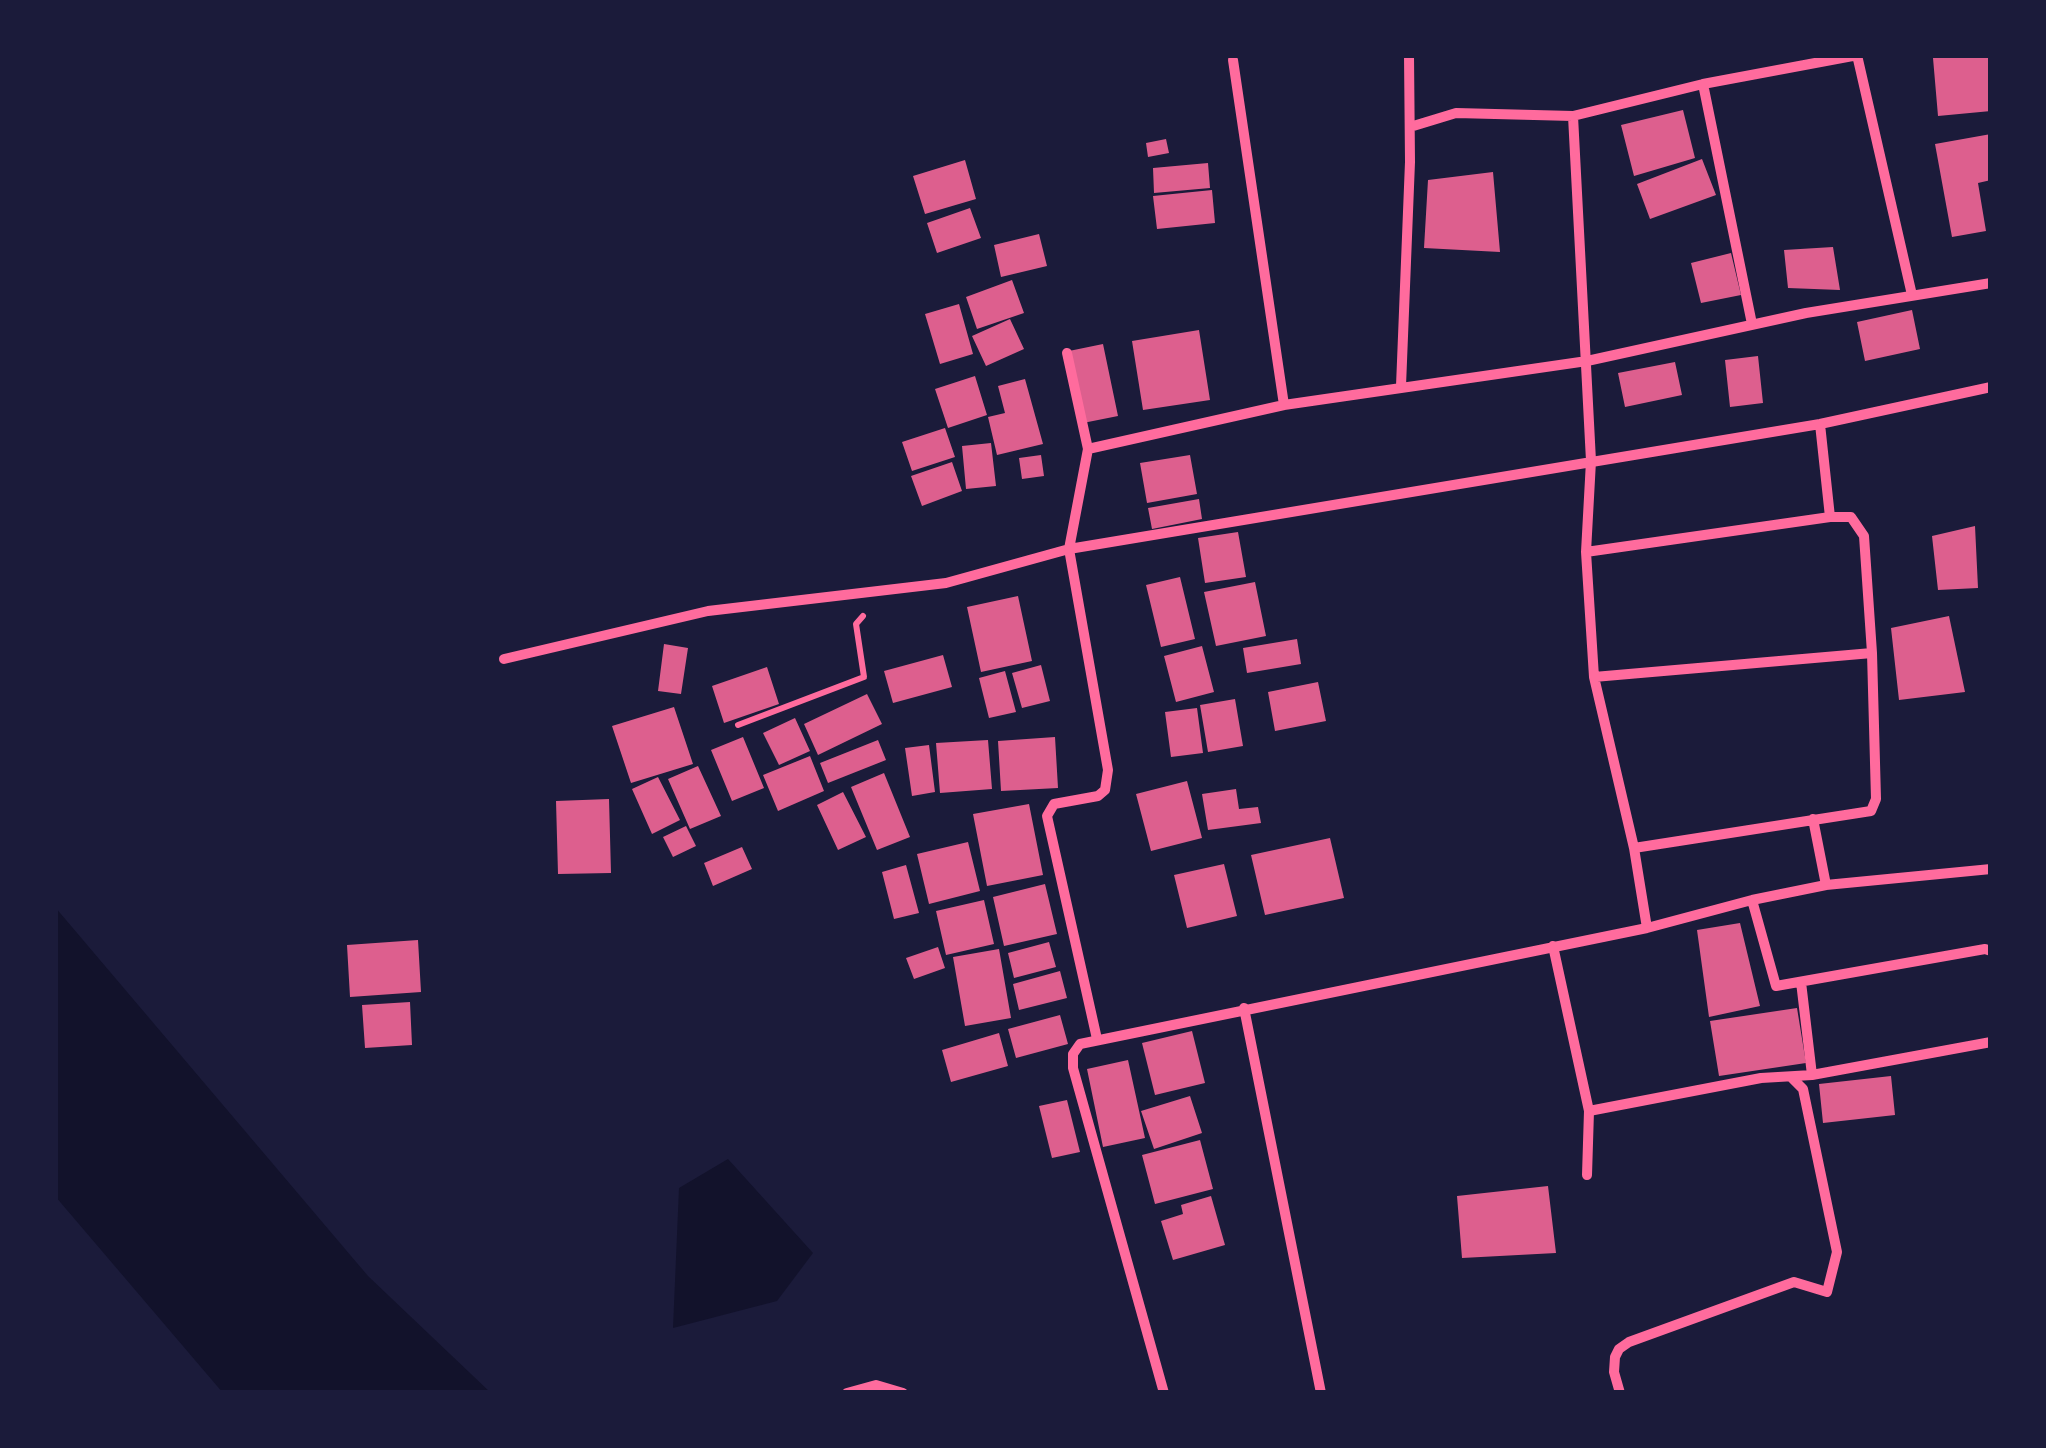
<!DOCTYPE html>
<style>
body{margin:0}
#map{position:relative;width:2046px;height:1448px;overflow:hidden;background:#1b1b3a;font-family:"Nunito Sans",sans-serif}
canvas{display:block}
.frame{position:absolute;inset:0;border:58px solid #1b1b3a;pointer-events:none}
</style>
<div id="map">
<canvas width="2046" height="1448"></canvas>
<div class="frame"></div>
</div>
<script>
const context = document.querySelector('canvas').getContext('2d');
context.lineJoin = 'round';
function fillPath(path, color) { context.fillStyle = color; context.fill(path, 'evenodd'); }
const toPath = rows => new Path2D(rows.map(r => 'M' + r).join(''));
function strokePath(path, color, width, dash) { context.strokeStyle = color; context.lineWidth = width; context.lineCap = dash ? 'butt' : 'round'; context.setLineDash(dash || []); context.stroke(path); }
const water = toPath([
 [55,907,368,1276,491,1393,223,1393,55,1196],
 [728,1159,813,1253,777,1301,673,1328,679,1188]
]);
const building = toPath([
 [1959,55,1991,55,1991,111,1938,116,1933,58],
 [1683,110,1695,158,1634,176,1621,125],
 [1991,134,1991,180,1978,183,1986,231,1952,237,1935,144],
 [1166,139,1169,153,1148,157,1146,143],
 [1702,159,1716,195,1650,219,1637,184],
 [965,160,976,199,925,214,913,176],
 [1208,163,1210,188,1154,193,1153,168],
 [1493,172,1500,252,1424,248,1428,180],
 [1212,190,1215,223,1157,229,1153,196],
 [970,208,981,238,937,253,927,223],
 [1039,234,1047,266,1001,277,994,245],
 [1833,247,1840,290,1788,288,1784,250],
 [1731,253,1741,295,1701,303,1691,263],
 [1012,280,1024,313,977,329,966,297],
 [959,304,973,354,940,364,925,314],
 [1912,310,1920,349,1865,361,1857,322],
 [1010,319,1024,349,986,366,972,336],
 [1199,330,1210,400,1143,410,1132,341],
 [1103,344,1118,416,1083,423,1069,351],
 [1758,356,1763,403,1730,407,1725,360],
 [1675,362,1682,395,1625,407,1618,373],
 [975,376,987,415,948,428,935,389],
 [1025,379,1043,444,997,455,988,417,1005,413,998,386],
 [945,428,955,457,912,471,902,442],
 [991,443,996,486,966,489,962,446],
 [1041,455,1044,476,1022,479,1019,458],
 [1190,455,1197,494,1147,503,1140,463],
 [952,462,962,491,922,506,911,476],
 [1199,499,1202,519,1152,529,1148,508],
 [1975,526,1978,588,1938,590,1932,536],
 [1238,532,1246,577,1205,583,1198,538],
 [1180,577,1195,639,1161,647,1146,585],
 [1255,582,1266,636,1216,646,1204,592],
 [1018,596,1032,661,981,672,967,607],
 [1949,616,1965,692,1899,700,1891,628],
 [1297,639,1301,664,1247,673,1243,648],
 [664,644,688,648,681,694,658,691],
 [1202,646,1214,692,1176,702,1164,656],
 [943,655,952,687,893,703,884,671],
 [1041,665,1050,701,1022,708,1012,673],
 [767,667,779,704,724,723,712,686],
 [1005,671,1016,712,989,718,979,678],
 [1318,682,1326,721,1275,731,1268,692],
 [867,694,882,724,818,755,804,724],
 [1235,699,1243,746,1208,752,1200,705],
 [674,707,693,764,631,783,612,726],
 [1197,708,1203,753,1171,757,1165,712],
 [795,718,810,751,779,765,763,733],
 [743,737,764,788,732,801,711,750],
 [1055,737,1058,788,1001,791,998,741],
 [878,740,886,760,828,783,820,763],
 [988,740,992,789,940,793,936,743],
 [929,745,935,792,912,796,905,748],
 [810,756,824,791,778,811,763,775],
 [698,766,721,816,690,829,668,779],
 [884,773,910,837,877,850,851,787],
 [658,777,680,820,652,834,632,789],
 [1187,781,1202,838,1151,851,1136,794],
 [1236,789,1239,809,1258,807,1261,823,1208,830,1202,794],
 [843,792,866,837,838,850,817,805],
 [609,799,611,873,558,874,556,801],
 [1029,804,1043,875,987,886,973,814],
 [686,826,696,846,673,857,663,837],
 [1330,838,1344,898,1265,915,1251,855],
 [968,842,980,891,929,904,917,854],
 [742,847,752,869,713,886,704,863],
 [1224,864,1237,916,1187,928,1174,875],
 [906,865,919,913,894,919,882,872],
 [1045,884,1057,934,1004,946,993,897],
 [984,900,994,944,946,955,936,911],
 [1740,923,1760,1006,1709,1017,1697,930],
 [418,940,421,992,350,997,347,945],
 [1049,942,1056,967,1014,978,1008,953],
 [938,947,945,968,914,979,906,958],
 [999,949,1011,1018,965,1026,953,957],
 [1060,971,1067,998,1019,1010,1013,984],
 [410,1002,412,1045,365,1048,362,1005],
 [1797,1008,1806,1063,1719,1076,1710,1021],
 [1060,1015,1068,1044,1016,1058,1008,1029],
 [1192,1031,1205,1083,1155,1095,1142,1043],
 [999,1033,1008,1066,951,1082,942,1050],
 [1128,1060,1145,1138,1103,1147,1087,1069],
 [1891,1076,1895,1115,1823,1123,1819,1084],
 [1190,1096,1202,1133,1154,1149,1141,1111],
 [1067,1100,1080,1152,1052,1158,1039,1106],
 [1200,1140,1213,1189,1155,1204,1142,1155],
 [1548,1186,1556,1253,1462,1258,1457,1196],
 [1211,1196,1225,1245,1173,1260,1161,1221,1183,1214,1181,1205]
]);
const path = toPath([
 [738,725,864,677,856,624,863,616]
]);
const minor = toPath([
 [1857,55,1912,295],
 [1233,60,1284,405],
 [1703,84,1752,324],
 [1573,116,1591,461,1586,552,1594,677,1634,848,1647,928],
 [1410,127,1456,113,1573,116,1703,84,1858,55],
 [1067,353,1088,449,1069,549,1108,770,1105,790,1098,796,1054,804,1047,816,1097,1039],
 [1401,386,1410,162,1409,55],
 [1088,449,1284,405,1587,361,1806,313,1991,283],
 [1586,552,1830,517],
 [504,659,708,611,946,583,1069,549,1820,424,1991,387],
 [1594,677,1872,653],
 [1813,819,1826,885],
 [1634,848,1871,811,1876,799,1872,653,1864,536,1851,517,1830,517,1820,424],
 [1752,900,1776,986,1985,949,1991,951],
 [1553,946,1589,1111,1587,1175],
 [1244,1008,1321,1393],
 [1812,1075,1991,1042],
 [1589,1111,1761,1078,1812,1075,1801,982],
 [847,1393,876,1385,903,1393],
 [1164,1393,1073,1068,1073,1054,1080,1044,1647,928,1752,900,1826,885,1991,869],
 [1620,1393,1614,1372,1615,1357,1619,1349,1629,1342,1794,1282,1827,1292,1837,1252,1803,1089,1792,1078]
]);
fillPath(water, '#12122b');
fillPath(building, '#dd5f8e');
strokePath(path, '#ff6b9d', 6);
strokePath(minor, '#ff6b9d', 10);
</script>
